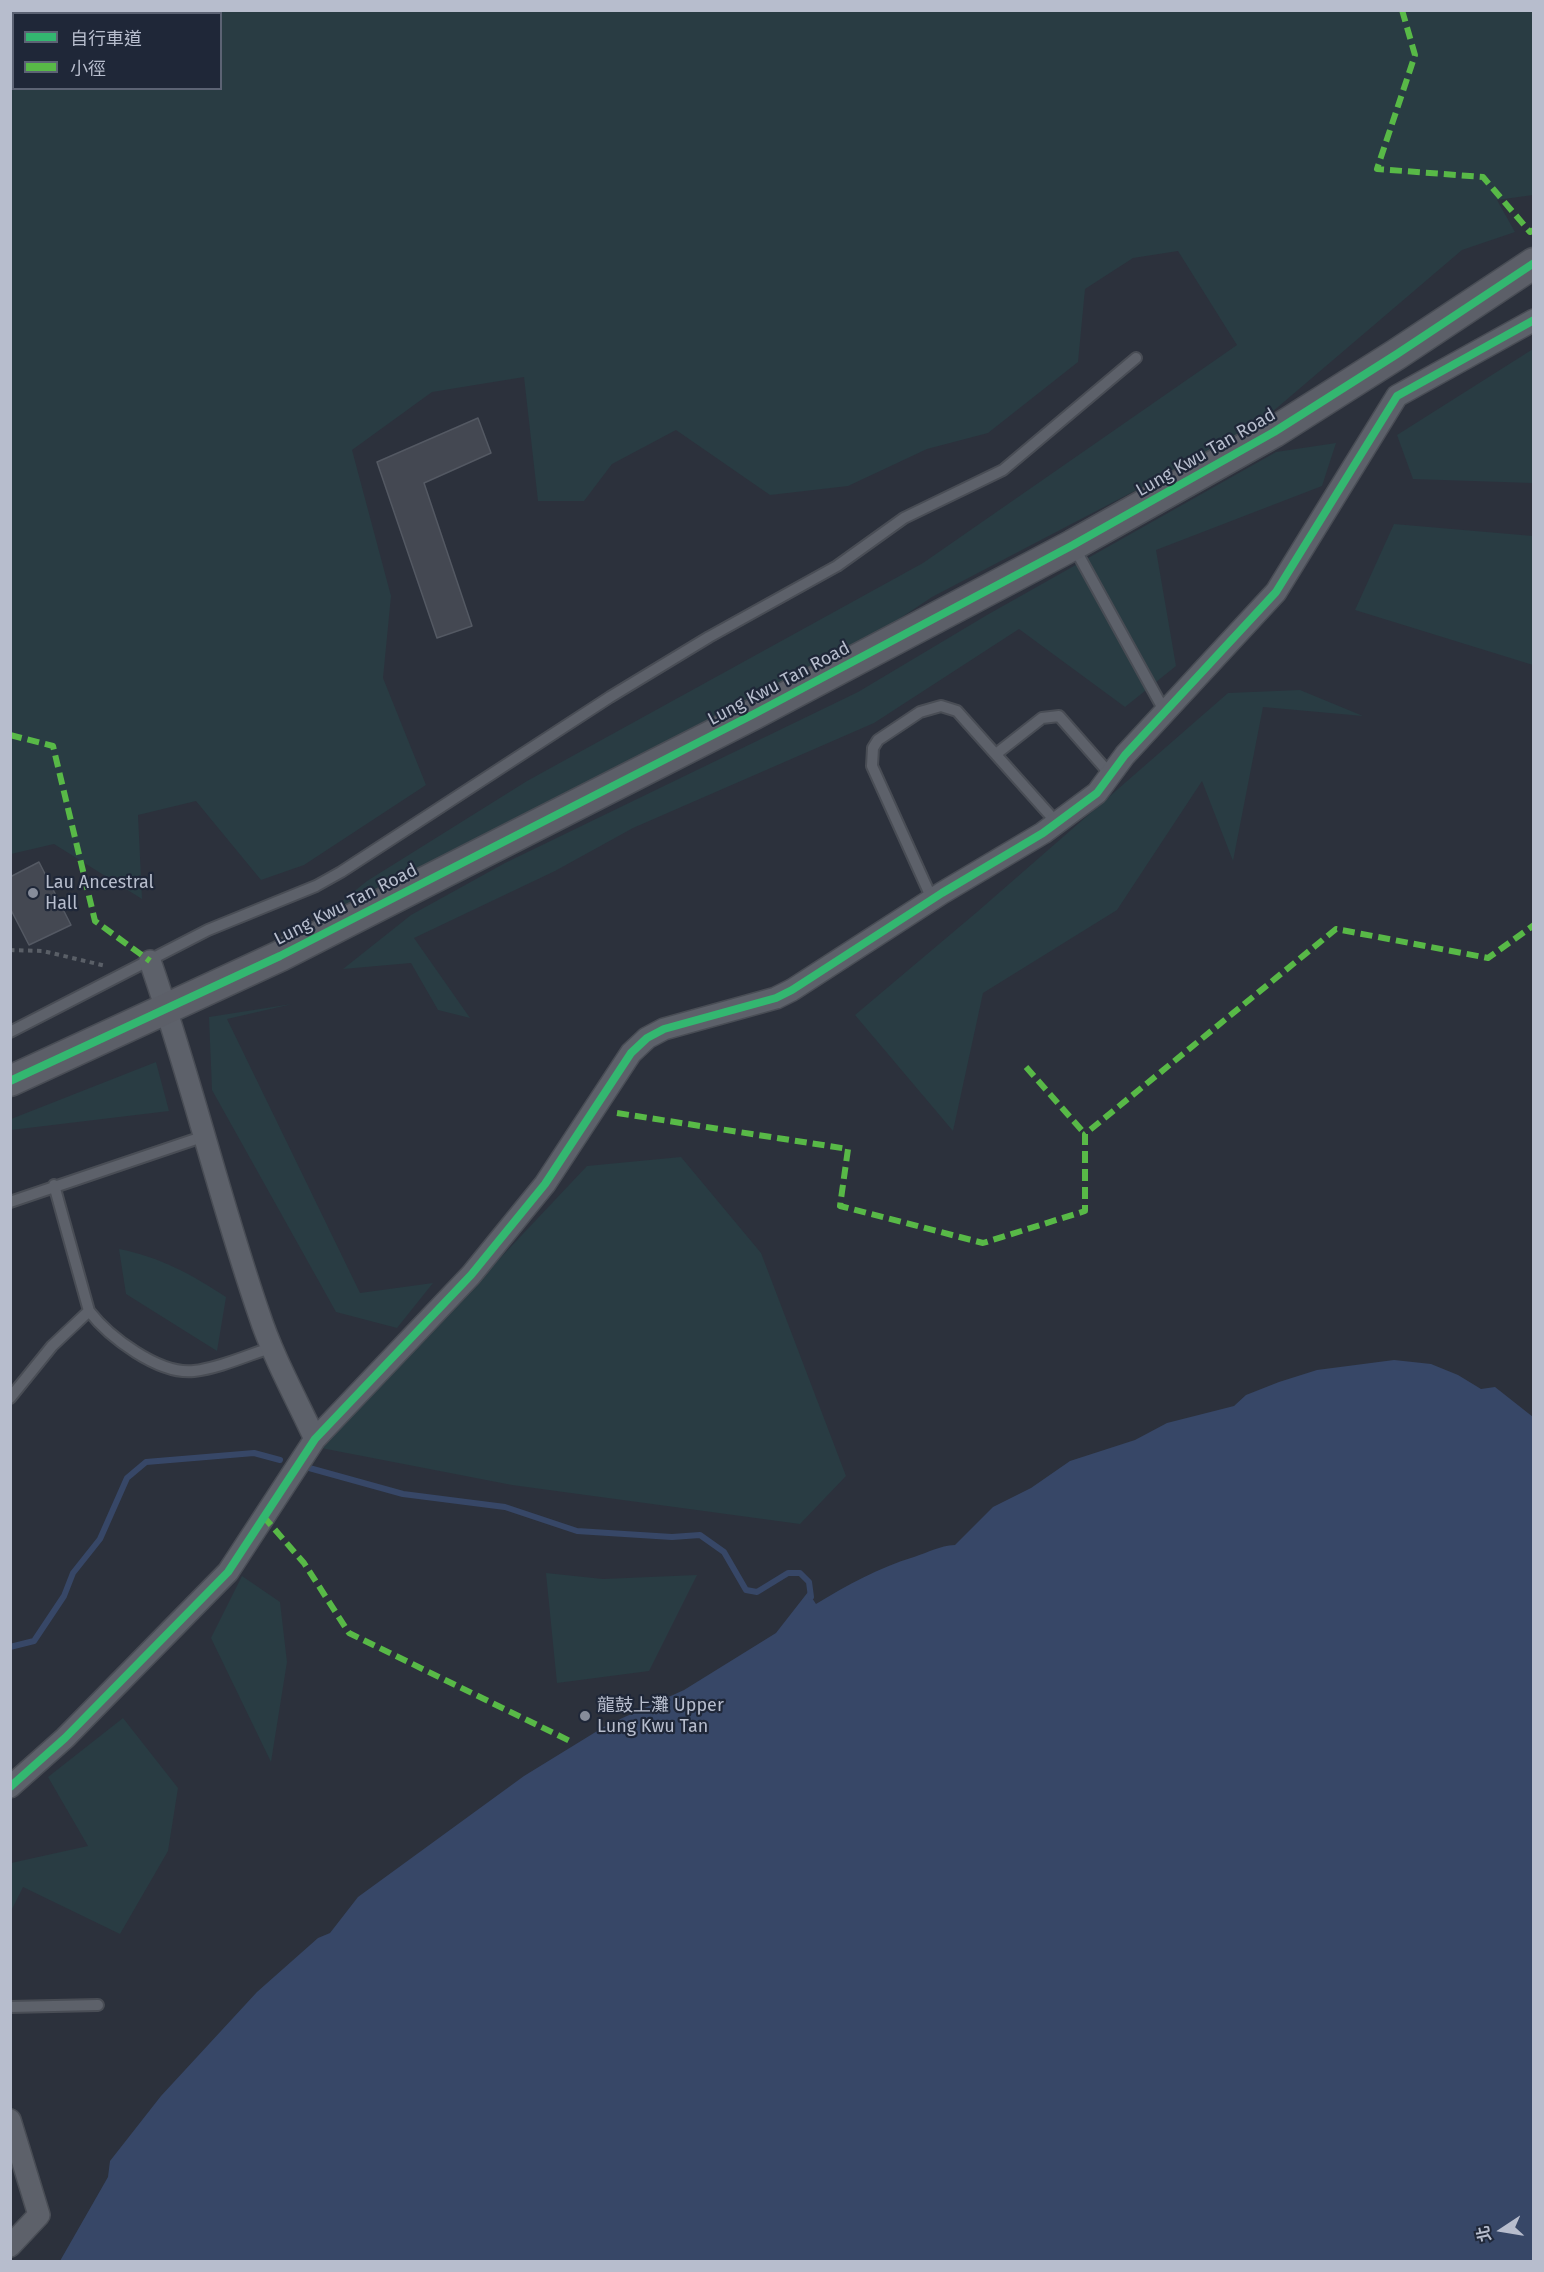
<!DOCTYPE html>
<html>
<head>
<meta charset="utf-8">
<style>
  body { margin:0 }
  #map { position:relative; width:1544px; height:2272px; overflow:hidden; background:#2c313c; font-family:"Fira Sans","Noto Sans TC",sans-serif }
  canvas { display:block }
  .frame { position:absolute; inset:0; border:12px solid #b7bdcd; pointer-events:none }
  .legend { position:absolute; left:12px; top:12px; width:210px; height:78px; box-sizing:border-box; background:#1f2738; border:2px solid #5c6374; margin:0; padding:8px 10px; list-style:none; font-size:18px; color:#b7bdcd }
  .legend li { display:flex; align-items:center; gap:12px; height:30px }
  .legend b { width:30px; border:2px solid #5c6374 }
  .north { position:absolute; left:1472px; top:2200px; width:60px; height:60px; -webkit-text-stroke:4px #1f2738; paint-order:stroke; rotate:258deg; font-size:16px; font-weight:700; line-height:24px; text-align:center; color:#b7bdcd }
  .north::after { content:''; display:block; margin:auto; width:21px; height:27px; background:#b7bdcd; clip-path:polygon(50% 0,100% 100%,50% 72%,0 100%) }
</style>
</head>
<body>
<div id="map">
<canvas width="1544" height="2272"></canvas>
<div class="frame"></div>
<ul class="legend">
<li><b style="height:8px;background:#33b770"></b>自行車道</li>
<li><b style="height:8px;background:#58b947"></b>小徑</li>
</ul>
<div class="north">北</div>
</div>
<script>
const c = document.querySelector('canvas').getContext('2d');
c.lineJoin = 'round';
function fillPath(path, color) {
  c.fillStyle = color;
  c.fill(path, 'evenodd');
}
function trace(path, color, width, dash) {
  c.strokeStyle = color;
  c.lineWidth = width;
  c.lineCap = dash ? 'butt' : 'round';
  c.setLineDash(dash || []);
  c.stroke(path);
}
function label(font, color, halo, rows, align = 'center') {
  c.font = font + ' "Fira Sans","Noto Sans TC",sans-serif';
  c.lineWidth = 4.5;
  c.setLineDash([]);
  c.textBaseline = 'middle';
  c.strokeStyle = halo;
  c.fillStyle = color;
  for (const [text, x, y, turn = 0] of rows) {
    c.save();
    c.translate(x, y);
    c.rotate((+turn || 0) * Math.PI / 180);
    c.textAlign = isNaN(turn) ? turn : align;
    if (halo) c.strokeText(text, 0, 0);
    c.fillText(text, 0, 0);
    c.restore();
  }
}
const green = new Path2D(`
  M10,11H1533V195L1497,200L1515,232L1462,250L1251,430L932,597L893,623L611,773L325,915L367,881L527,781L923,563L1237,345L1178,251L1133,258L1085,289L1078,362L988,433L927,449L848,486L770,495L676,430L612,464L584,501H538L524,377L432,392L352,450L391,596L383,678L426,785L304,865L261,880L196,801L138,815L142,899L54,844L11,854ZM14,14H220V88H14Z
  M1533,349V483L1413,479L1397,435Z
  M1336,443L1322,486L1156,550L1176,666L1125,707L1019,629L874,723L633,828L555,871L414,938L470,1018L438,1010L411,963L343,969L411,915L505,863L858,692L987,615L1276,452Z
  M1394,524L1533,536V665L1355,610Z
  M1300,690L1363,716L1263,707L1233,861L1202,781L1117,910L983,993L953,1131L855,1015L977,912L1228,693Z
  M292,1004L227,1019L360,1293L433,1283L397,1328L336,1312L212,1090L209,1017Z
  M156,1062L169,1111L11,1130V1119Z
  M681,1157L761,1253L846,1476L800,1524L512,1485L321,1448L587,1166Z
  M119,1249C160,1257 191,1274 226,1297L217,1351L126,1294Z
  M546,1573L603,1579L697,1575L649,1671L557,1683Z
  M242,1576L280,1602L287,1662L271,1762L211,1638Z
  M123,1718L178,1788L168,1851L120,1934L23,1887L11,1911V1863L88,1846L48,1777Z`);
const water = new Path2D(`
  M1394,1360L1431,1364L1458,1375L1481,1389L1495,1387L1533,1417V2261H60L108,2177L110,2161L161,2096L257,1992L318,1938L330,1933L358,1897L524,1776L607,1725L684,1690L776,1633L808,1592L816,1604C849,1584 878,1568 914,1557C929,1552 939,1546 955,1545L993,1507L1031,1488L1070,1461L1135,1440L1167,1423L1234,1406L1246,1395L1279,1382L1317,1370Z`);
const stream = new Path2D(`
  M302,1466L403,1494L505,1507L577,1531L672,1537L700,1535L724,1552L746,1590L757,1592L788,1573H800L809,1582L811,1597
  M10,1647L34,1641L64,1596L73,1573L100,1539L127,1478L146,1462L254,1453L280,1460`);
const building = new Path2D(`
  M478,418L491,453L424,483L472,626L437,638L377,462Z
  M39,862L71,925L29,945L10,908V877Z`);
const path = new Path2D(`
  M10,950L43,951L106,966`);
const lane = new Path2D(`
  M1074,547L1165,712
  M996,754L1042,718L1059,716L1111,775
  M932,899L872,766L873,748L878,740L920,712L941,706L957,711L1057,823
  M10,1032L208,930L316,886L341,872L610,697L709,637L837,566L904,518L1003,470L1136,358
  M54,1185L89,1311C109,1337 159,1375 194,1371C220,1368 248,1355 273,1347
  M10,1202L205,1136
  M10,1398L52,1346L89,1311
  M10,2007L98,2005`);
const street = new Path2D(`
  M150,961C191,1078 219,1198 259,1314C273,1357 296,1398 315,1439
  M10,1787L65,1738L228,1572L315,1439L471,1275L545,1184L631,1053L647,1038L664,1029L776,998L792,990L942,893L1043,833L1097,793L1125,755L1276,592L1397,396L1534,320
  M10,2120L39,2215L10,2246`);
const secondary = new Path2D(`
  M10,1081L280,956L754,714L1073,545L1274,432L1397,354L1534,263`);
const quiet = new Path2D(`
  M1402,10L1415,55L1377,169L1483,177L1530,232L1534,230
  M10,735L53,746L95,921L150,961
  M1026,1067L1085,1134
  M617,1113L848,1149L840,1206L983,1243L1085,1211V1134L1336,929L1488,958L1534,925
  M263,1516L304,1563L349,1633L572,1742`);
const cycleway = new Path2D(`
  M10,1081L280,956L754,714L1073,545L1274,432L1397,354L1534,263
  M10,1787L65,1738L228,1572L315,1439L471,1275L545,1184L631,1053L647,1038L664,1029L776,998L792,990L942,893L1043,833L1097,793L1125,755L1276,592L1397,396L1534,320`);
const markers = [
  [33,893,6,"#868c9a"],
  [585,1716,6,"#868c9a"]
];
const streetNames = [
  ["Lung Kwu Tan Road",1206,453,-30],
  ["Lung Kwu Tan Road",779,684,-28],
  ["Lung Kwu Tan Road",346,905,-27]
];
const poiNames = [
  ["Lau Ancestral",45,883],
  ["Hall",45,904],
  ["龍鼓上灘 Upper",597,1706],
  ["Lung Kwu Tan",597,1727]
];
fillPath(green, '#293c43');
fillPath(water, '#374767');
trace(stream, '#374767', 6);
fillPath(building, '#444852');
trace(building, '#545963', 1.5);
trace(lane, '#494d55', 14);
trace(street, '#494d55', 24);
trace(secondary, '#494d55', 33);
trace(path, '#5a5f67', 4, [4.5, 4.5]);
trace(lane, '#5d616a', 10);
trace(street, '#5d616a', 21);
trace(secondary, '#5c5f68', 30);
trace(quiet, '#58b947', 6, [12, 6]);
trace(cycleway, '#33b770', 8);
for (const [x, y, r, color] of markers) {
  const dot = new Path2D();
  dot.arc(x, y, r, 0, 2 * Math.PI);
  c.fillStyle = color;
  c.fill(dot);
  trace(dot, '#1f2738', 2);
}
label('18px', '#b7bdcd', '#1f2738', streetNames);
label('18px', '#b7bdcd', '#1f2738', poiNames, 'left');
</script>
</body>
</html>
